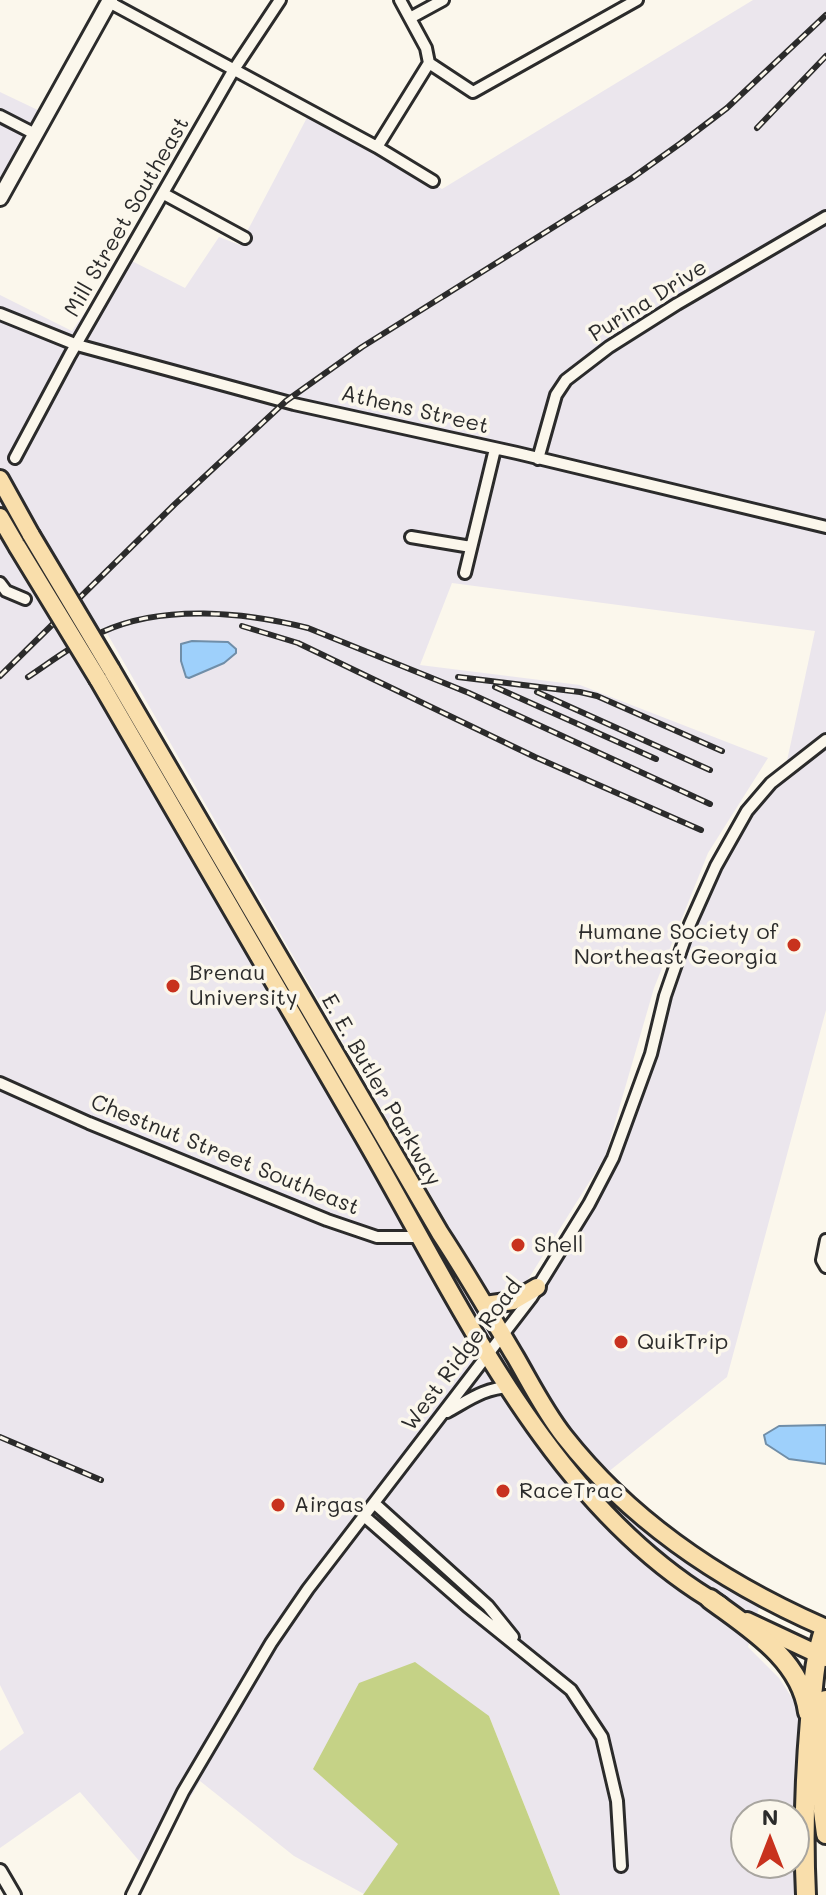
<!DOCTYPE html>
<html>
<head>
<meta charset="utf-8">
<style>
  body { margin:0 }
  #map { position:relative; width:826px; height:1895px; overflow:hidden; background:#fbf7ec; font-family:Mali,sans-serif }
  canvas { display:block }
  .north { position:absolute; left:730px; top:1799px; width:80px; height:80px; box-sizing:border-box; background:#fbf7ec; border:2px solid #a8a59f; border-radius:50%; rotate:0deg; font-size:22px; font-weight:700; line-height:32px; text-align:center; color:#2b2b2b }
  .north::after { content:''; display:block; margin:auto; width:28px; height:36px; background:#c8321e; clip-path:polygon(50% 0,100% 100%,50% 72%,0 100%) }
</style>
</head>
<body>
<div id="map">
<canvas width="826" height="1895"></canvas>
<div class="north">N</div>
</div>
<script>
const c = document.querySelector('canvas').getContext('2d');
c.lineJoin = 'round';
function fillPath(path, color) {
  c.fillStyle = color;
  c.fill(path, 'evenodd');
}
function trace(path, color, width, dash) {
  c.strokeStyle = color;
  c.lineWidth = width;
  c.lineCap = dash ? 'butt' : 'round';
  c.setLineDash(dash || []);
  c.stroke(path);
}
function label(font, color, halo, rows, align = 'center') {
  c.font = font + ' Mali,sans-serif';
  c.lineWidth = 7;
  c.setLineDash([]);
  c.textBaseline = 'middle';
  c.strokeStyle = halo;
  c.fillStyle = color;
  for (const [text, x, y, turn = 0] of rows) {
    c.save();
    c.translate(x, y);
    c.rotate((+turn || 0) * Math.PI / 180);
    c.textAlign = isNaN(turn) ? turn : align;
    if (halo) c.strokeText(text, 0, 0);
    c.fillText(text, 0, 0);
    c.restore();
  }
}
const built = new Path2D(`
  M753,0H826V1010L727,1377L588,1488L709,1572L765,1586L748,1647L779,1678L800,1710L795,1790L799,1895H560L489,1716L364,1894L294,1856L200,1781L147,1870L80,1792L0,1848V1751L24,1733L0,1685V295L72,331L124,257L185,288L219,237L240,245L311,110L442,189ZM452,583L815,631L785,770L755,799L696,912L661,1003L610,1174L497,1336L83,632L104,628L488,1294L504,1295L527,1281L605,1157L654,988L708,853L768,758L580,685L420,665ZM746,1815H794V1863H746Z
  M0,92L44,113L0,194Z`);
const green = new Path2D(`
  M415,1662L489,1716L560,1895H363L398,1844L313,1769L359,1683Z`);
const water = new Path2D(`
  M192,641L228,642L236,649V653L224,663L189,678L186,677L181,661V644Z
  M826,1425V1464L789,1459L766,1444L764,1435L779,1426Z`);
const minor = new Path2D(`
  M400,0L426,48L429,63L473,92L637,0
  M109,2L377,147L433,181
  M410,18L443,0
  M0,116L35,134
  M377,147L429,63
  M164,194L245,238
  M0,314L77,345L294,404L517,453L826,527
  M15,458L70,355L233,71L280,0
  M538,459L556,395L566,380L609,347L677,304L826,217
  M411,537L471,547
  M465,573L495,449
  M0,583L6,591L25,599
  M0,1083L89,1123L327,1220L377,1237H422
  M826,1240L822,1260L826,1267
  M447,1412C469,1400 484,1388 510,1387
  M374,1503L488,1606L513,1637
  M364,1516L467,1606L571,1690L602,1737L617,1801L621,1866
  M132,1895L183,1792L271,1643L308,1589L531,1298L589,1204L613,1158L651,1054L665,996L690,924L716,866L747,811L771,783L826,740`);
const tertiary = new Path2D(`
  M0,1871L14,1895`);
const secondary = new Path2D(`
  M0,198L110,0`);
const primary = new Path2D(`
  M485,1305L513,1301L537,1287`);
const trunk = new Path2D(`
  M0,479L31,535
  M0,517L17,546
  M111,669L440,1233C467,1274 491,1316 516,1358C531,1384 545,1412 564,1436C633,1524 725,1584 826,1628
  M98,679C186,830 274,982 362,1134C458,1299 549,1507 720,1605
  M747,1621L826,1658`);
const motorway = new Path2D(`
  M710,1599C749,1628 801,1659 808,1712
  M826,1700L823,1811L826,1834
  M806,1895C803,1836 805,1778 810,1720C813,1688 814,1658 825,1628`);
const rail = new Path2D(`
  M757,128L826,56
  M242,626L298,643L535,757L701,830
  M0,676L175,504L286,401L362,347L632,178L681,143L727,108L826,15
  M28,677C52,661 75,643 102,632C163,604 244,612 308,628L469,693L710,804
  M458,677L580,692L597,696L722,751
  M495,687L656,759
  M537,692L710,770
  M0,1437L101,1480`);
const trunkBridge = new Path2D(`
  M31,535L111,669
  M17,546L98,679`);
const markers = [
  [794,945,8,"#c8321e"],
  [173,986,8,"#c8321e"],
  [518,1245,8,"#c8321e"],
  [621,1342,8,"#c8321e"],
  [503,1491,8,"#c8321e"],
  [278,1505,8,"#c8321e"]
];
const streetNames = [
  ["Mill Street Southeast",127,217,-60],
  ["Purina Drive",648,301,-32],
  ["Athens Street",415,410,13],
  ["E. E. Butler Parkway",381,1090,60],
  ["Chestnut Street Southeast",225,1155,22],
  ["West Ridge Road",462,1355,-53]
];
const poiNames = [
  ["Humane Society of",778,932,"right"],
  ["Northeast Georgia",778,957,"right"],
  ["Brenau",189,973],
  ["University",189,998],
  ["Shell",534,1245],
  ["QuikTrip",637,1342],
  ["RaceTrac",519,1491],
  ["Airgas",294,1505]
];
fillPath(built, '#ebe6ed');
fillPath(green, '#c5d286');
fillPath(water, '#9ed0fb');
trace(water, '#708ea8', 2);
trace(minor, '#2b2b2b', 16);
trace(tertiary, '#2b2b2b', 18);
trace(secondary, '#2b2b2b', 20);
trace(primary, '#2b2b2b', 22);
trace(trunk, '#2b2b2b', 22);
trace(motorway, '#2b2b2b', 24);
trace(minor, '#fbf7ec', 10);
trace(tertiary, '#fbf7ec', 12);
trace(secondary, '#fbf7ec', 14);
trace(primary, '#f9deab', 16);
trace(trunk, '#f9deab', 16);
trace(motorway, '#f9deab', 18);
trace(rail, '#2b2b2b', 6);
trace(rail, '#fbf7ec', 3, [9]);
trace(trunkBridge, '#2b2b2b', 22, []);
trace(trunkBridge, '#f9deab', 16);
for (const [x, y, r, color] of markers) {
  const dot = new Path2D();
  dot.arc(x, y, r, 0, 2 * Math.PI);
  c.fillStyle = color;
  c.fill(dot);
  trace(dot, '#fbf7ec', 3);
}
label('22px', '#2b2b2b', '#fbf7ec', streetNames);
label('22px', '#2b2b2b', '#fbf7ec', poiNames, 'left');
</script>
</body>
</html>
